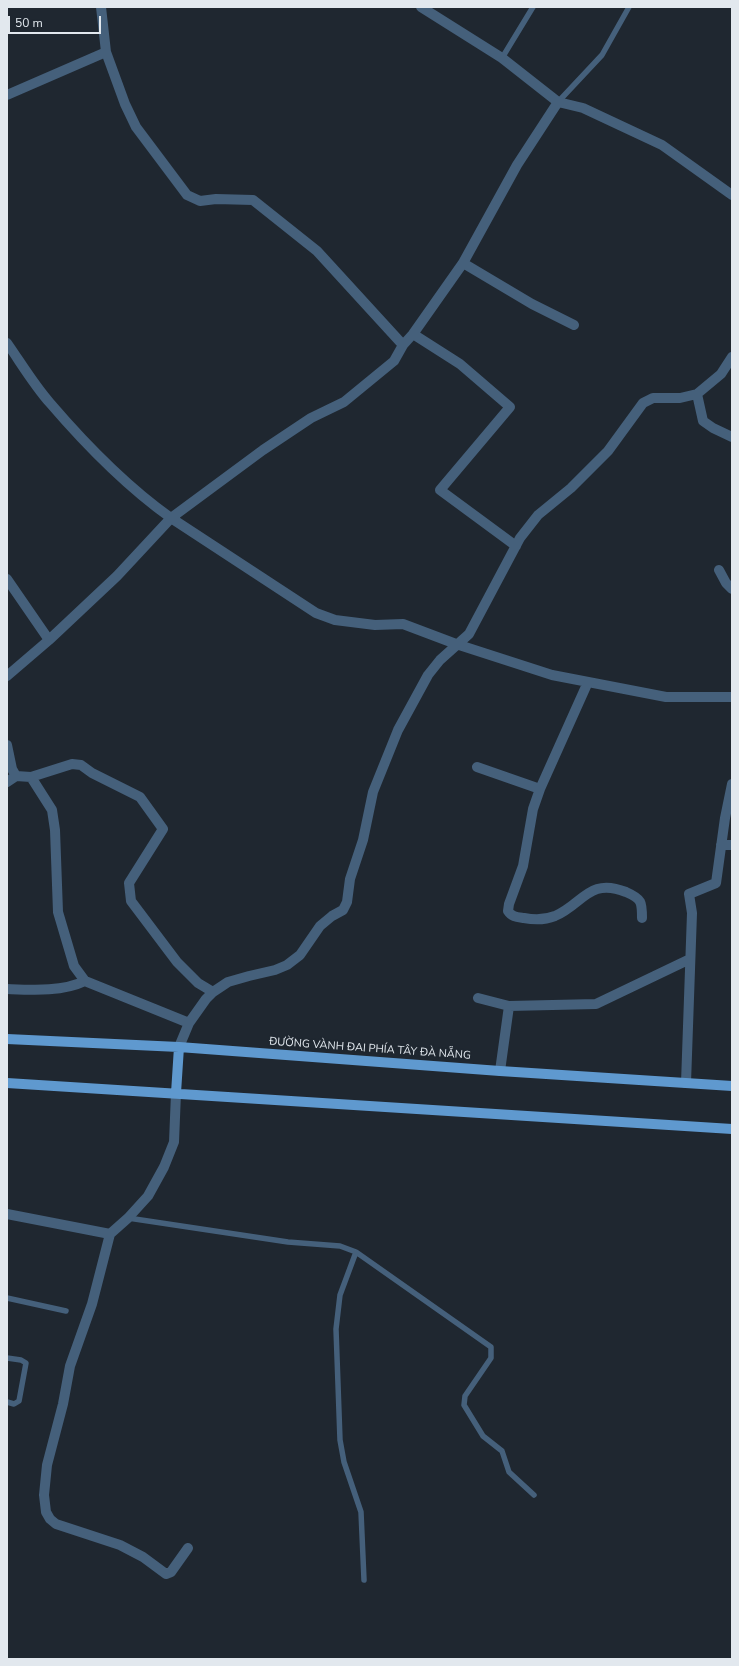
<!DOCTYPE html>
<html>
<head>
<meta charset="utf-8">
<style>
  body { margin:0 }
  #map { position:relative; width:739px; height:1666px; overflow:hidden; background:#1f2730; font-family:"Nunito Sans",sans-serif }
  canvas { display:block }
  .frame { position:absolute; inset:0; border:8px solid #e2e8ee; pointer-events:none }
  .scale { position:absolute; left:8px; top:16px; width:93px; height:18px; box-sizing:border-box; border:2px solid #e2e8ee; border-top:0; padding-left:5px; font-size:12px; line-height:14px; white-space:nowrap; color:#e2e8ee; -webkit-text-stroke:3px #1f2730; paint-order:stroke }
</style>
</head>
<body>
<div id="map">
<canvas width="739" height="1666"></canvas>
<div class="frame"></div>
<div class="scale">50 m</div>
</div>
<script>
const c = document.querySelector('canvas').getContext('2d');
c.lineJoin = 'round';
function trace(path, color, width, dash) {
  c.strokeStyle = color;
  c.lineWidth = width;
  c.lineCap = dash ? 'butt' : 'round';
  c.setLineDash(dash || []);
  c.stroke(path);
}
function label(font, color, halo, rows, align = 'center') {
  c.font = font + ' "Nunito Sans",sans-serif';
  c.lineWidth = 3.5;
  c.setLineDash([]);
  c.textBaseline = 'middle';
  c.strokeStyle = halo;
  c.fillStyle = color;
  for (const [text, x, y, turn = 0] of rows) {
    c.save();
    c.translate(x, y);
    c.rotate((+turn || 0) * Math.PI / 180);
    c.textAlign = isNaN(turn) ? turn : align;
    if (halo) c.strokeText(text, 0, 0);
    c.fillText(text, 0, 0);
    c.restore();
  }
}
const service = new Path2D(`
  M502,58L533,7
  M558,102L602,55L629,7
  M128,1218L288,1242L340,1246L356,1252L491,1347V1358L465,1396L464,1405L483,1436L502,1451L509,1472L534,1495
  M356,1252L340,1295L336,1329L340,1440L344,1462L361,1512L364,1580
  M7,1298L66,1311
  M7,1358L21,1360L26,1363L19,1401L14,1404L7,1402`);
const minor = new Path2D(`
  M421,7L502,58L558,102
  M106,52L125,104L136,127L187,195L200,201L216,199L253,200L317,251L403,345
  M7,95L106,52L101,7
  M463,263L532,304L574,325
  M413,334L460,364L510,407L440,490L516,546
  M7,343C21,363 34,385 50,403C86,445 126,486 171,518L316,613L335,620L375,625L403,624L456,644L552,675L666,697H732
  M697,394L703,421L713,428L732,437
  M719,570L726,583L732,589
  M7,579L49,640
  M7,676L49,640L117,576L171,518L263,450L311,418L344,402L394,361L403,345L413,334L463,263L517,165L558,102L583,108L662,145L732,195
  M588,682L540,789L533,809L523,866L509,904L508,911C512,917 517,917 524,918C534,920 545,920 555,916C583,904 589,877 626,892C642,899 642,902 642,918
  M7,745L12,769L16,776L7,782
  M477,767L540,789
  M16,776L31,777L72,764L81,765L92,773L140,797L163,829L129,883L131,901L177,962L198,983L213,992
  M31,777L52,810L55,830L58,912L74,966L85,981
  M721,845H732
  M7,989C32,990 62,992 85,981L189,1023
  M478,998L509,1006
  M179,1047L189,1023L206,999L213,992L228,982L249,976L275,970L287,965L300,955L320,926L332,916L343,910L347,902L350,879L363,840L373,792L398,730L428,675L440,660L469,634L520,538L538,515L571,488L608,451L643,403L653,398H680L697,394L721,374L732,357
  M500,1071L509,1006L596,1004L690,959
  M686,1083L692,913L689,894L716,883L725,818L732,784
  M176,1093L174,1142L164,1167L148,1196L128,1218L110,1234L92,1304L70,1366L63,1404L47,1465L44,1495L46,1512L50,1519L56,1524L120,1545L143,1557L166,1574L171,1572L188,1548
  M7,1214L110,1234`);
const primary = new Path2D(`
  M7,1039L179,1047L500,1071L732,1086
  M7,1083L732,1129
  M176,1093L179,1047`);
const streetNames = [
  ["ĐƯỜNG VÀNH ĐAI PHÍA TÂY ĐÀ NẴNG",370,1049,4]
];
trace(service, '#45607b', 5.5);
trace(minor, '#45607b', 10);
trace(primary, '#5f99cf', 10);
label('11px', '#e2e8ee', '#1f2730', streetNames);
</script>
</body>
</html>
